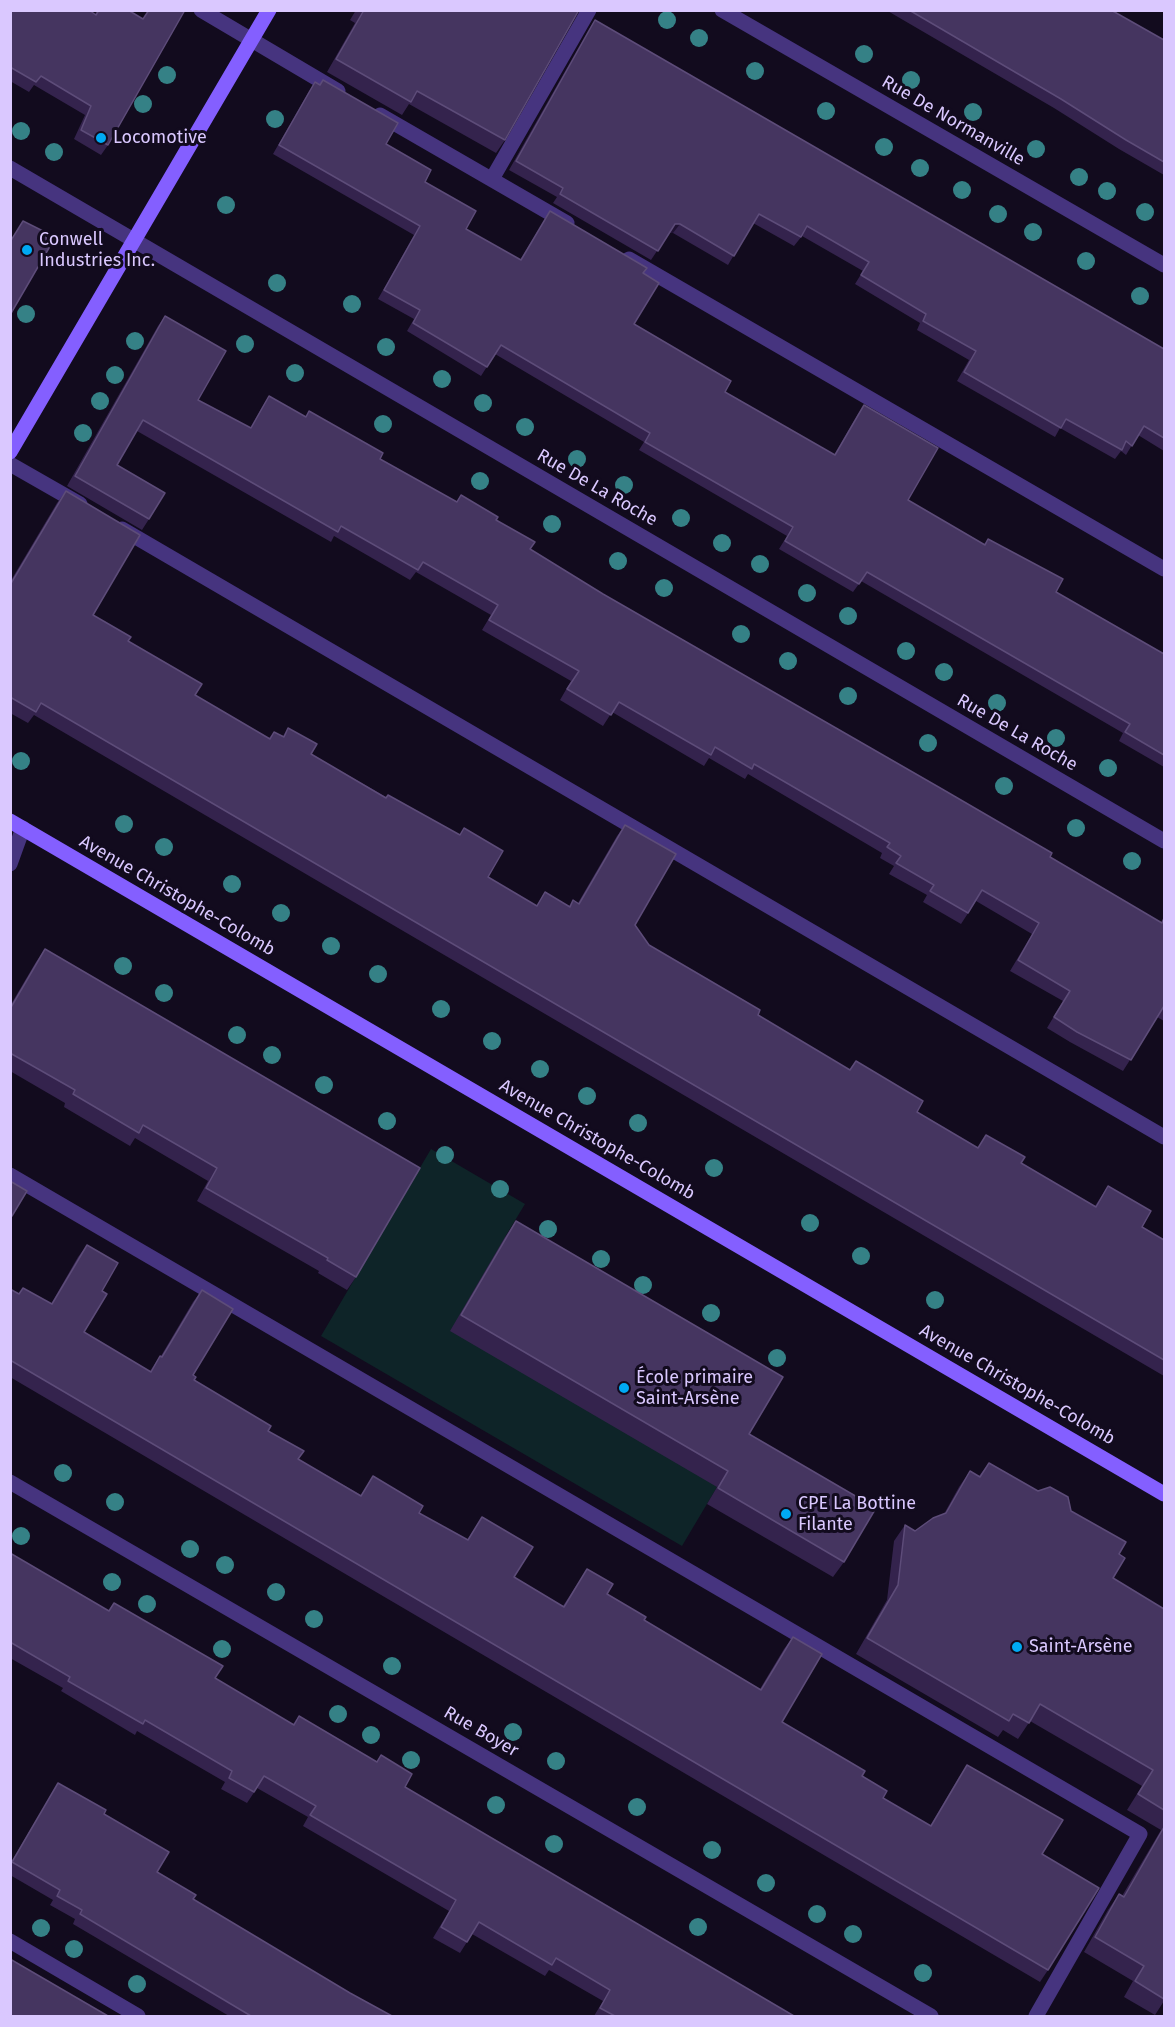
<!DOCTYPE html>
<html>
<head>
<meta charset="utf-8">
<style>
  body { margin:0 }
  #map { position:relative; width:1175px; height:2027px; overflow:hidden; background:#120b1e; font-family:"Fira Sans",sans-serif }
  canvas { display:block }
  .frame { position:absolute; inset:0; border:12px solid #dac8ff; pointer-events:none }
</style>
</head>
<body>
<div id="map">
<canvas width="1175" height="2027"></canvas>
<div class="frame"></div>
</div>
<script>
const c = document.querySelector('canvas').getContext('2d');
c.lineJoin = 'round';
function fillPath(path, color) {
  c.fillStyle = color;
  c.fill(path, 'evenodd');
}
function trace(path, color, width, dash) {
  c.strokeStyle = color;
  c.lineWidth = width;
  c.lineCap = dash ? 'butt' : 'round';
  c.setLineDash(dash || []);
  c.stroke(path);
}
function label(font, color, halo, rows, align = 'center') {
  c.font = font + ' "Fira Sans",sans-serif';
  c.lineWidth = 6;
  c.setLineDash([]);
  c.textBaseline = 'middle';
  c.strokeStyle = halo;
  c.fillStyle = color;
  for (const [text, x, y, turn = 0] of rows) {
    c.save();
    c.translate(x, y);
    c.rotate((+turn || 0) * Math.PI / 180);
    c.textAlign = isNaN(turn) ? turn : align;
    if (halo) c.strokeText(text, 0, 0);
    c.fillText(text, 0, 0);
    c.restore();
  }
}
const green = new Path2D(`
  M431,1149L525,1204L505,1237L717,1487L682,1546L321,1336Z`);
const lane = new Path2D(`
  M201,10L338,91
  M380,115L567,223
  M492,179L589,10
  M629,259L1164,569
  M10,464L80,504
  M122,529L1164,1137
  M10,864L23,828
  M10,1175L1140,1834L1036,2016`);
const street = new Path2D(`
  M722,10L1164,265
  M10,168L1164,841
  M10,1482L931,2016
  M10,1941L138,2016`);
const secondary = new Path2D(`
  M10,452L269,10
  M10,821L1164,1494`);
const trees = [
  [667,20],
  [699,38],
  [864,54],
  [755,71],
  [167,75],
  [911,80],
  [143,104],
  [826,111],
  [973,112],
  [275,119],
  [21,131],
  [884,147],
  [1036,149],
  [54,152],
  [920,168],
  [1079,177],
  [962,190],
  [1107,191],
  [226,205],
  [1145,212],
  [998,214],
  [1033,232],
  [1086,261],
  [277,283],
  [1140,296],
  [352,304],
  [26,314],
  [135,341],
  [245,344],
  [386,347],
  [295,373],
  [115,375],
  [442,379],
  [100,401],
  [483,403],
  [383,424],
  [525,427],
  [83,433],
  [577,459],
  [480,481],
  [624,485],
  [681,518],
  [552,524],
  [722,543],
  [618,561],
  [760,564],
  [664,588],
  [807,593],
  [848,616],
  [741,634],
  [906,651],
  [788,661],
  [944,672],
  [848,696],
  [997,703],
  [1056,738],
  [928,743],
  [21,761],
  [1108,768],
  [1004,786],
  [124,824],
  [1076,828],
  [164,847],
  [1132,861],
  [232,884],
  [281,913],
  [331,946],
  [123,966],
  [378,974],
  [164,993],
  [441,1009],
  [237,1035],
  [492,1041],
  [272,1055],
  [540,1069],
  [324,1085],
  [587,1096],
  [387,1121],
  [638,1123],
  [445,1155],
  [714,1168],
  [500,1189],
  [810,1223],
  [548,1229],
  [861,1256],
  [601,1259],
  [643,1285],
  [935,1300],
  [711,1313],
  [777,1358],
  [63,1473],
  [115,1502],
  [21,1536],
  [190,1549],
  [225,1565],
  [112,1582],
  [276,1592],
  [147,1604],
  [314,1619],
  [222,1649],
  [392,1666],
  [338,1714],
  [513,1732],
  [371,1735],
  [411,1760],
  [556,1761],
  [496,1805],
  [637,1807],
  [554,1844],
  [712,1850],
  [766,1883],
  [817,1914],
  [698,1927],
  [41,1928],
  [853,1934],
  [74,1949],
  [923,1973],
  [137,1984]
];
const wall = new Path2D(`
  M10,10L95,14L98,10H128L143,19L148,10H185L108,145L101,155L74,139L85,115L34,85L29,92L10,81Z
  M356,10H579L505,140L496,153L409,104L402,115L327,72L355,23L350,20Z
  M886,10H1111L1164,40V175L1119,149L1054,108Z
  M595,20L1164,349V451L1138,435L1126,455L1121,451L1115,459L1060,428L1055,437L957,381L969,360L917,330L920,323L855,284L863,271L802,236L794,246L753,223L728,265L673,233H669L651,260L553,203L557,197L509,170L589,29Z
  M323,80L425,182L466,229L520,260L550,211L643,273L634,324L725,392L834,455L858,414L864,405L908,500L984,544L988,539L1056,592L1164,654V767L1119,741L1123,733L861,581L853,592L779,549L787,536L639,450L644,442L495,354L481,376L407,331L414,319L378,299L414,235L273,154L309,91L315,82L320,85Z
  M165,316L198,400L250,428L262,407L269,396L305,417L309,411L380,459L456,502L461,495L496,520L530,549L603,594L1161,923L1164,918V1021L1157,1017L1123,1071L1070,1042L1047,1028L1063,1001L1010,971L1032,934L976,901L961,924L923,902L927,895L889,874L894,866L880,858L882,853L748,774L745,779L709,758L704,766L612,712L603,726L560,700L571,681L482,630L491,615L416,572L410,580L334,536L331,542L137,431L117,465L149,519L142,530L67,486L158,326Z
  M66,491L93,615L128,641L195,695L269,738L274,732L283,736L288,728L311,754L386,797L460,835L464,828L488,877L536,906L545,892L569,906L573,900L578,903L617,836L625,825L635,925L649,945L758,1015L849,1070L856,1061L917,1112L978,1148L986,1135L1021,1163L1095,1206L1108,1186L1142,1227L1164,1240V1376L34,715L28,723L10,713V582L57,503Z
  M45,949L356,1277L347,1290L318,1273L319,1271L197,1201L208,1181L135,1138L130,1146L64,1107L65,1103L10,1071V1006L36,962Z
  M516,1221L749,1434L844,1562L833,1577L707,1504L717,1487L450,1331L505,1237Z
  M87,1245L102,1291L84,1332L150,1371L160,1356H161L193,1302L202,1290L193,1375L194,1380L268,1431L298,1459L361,1495L373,1476L419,1513L467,1540L482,1517L514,1577L563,1606L587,1569L607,1594L644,1620L760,1689L784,1649L793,1637L782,1722L862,1776L883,1798L930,1826L959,1777L967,1765L1042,1854L1048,1970L1040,1982L10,1377V1289L19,1294L23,1288L51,1304L78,1257Z
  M989,1463L1071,1511L1119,1554L1113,1578L1164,1609V2001L1155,2015L1124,1997L1133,1981L1084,1952L1108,1910L1119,1894L1122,1896L1161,1830L1127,1810L1142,1786L1030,1721L1018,1739L1003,1730L998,1737L856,1654L887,1600L894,1541L905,1525L915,1531L944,1514L959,1487L970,1471L979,1476Z
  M10,1553L108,1611L114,1603L215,1678L293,1724L299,1716L376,1762L381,1755L405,1787L794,2016H594L603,2001L549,1970L545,1976L472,1934L460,1953L433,1938L449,1911L303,1826L308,1817L257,1788L247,1803L221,1789L225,1782L137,1731L135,1735L61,1691L63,1688L10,1658Z
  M58,1783L104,1814L157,1872L193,1899L350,1993L392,2016H229L73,1924L75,1919L50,1905L53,1900L10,1875V1864L52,1793Z`);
const shadedWall = new Path2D(`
  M675,224H680L673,233H669Z`);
const building = new Path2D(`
  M10,10H89L96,15L99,10H128L143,19L149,10H185L108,145L81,130L91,106L41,76L36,82L10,67Z
  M364,10H579L505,140L417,91L411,102L336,59Z
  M909,10H1111L1164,40V162L1126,140L1061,99Z
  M595,20L1164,349V438L1144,426L1132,446L1126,441L1122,450L1066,419L1061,428L964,372L976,351L923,321L926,314L861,275L869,262L807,226L801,237L759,214L734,256L680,224H675L658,251L560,194L563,188L516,161Z
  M323,80L398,123L386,144L431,170L425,182L476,211L466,229L521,260L550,211L647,268L643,273L659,283L634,324L731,381L725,392L835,455L864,405L938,448L908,500L985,545L988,539L1063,579L1056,592L1164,654V755L1125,732L1130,724L867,572L859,584L785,541L793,527L645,442L650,433L501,345L487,367L413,323L420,310L384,290L420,226L279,145L315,82L320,85Z
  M23,221L45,232L49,248L10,315V242Z
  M165,316L226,351L198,400L251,428L269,396L306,417L309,411L383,453L380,459L457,502L461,495L498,517L496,520L535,542L530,549L603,594L942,789L1052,853L1050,857L1162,923L1164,918V1006L1131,1060L1077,1032L1054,1017L1070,991L1018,960L1039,923L982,890L968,913L930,891L934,885L896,863L901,856L887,847L890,843L754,764L752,769L715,747L711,755L619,702L611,715L567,689L579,671L489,620L498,605L423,562L418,570L341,526L338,532L143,420L117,465L165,493L149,519L75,476Z
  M66,491L140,535L93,615L131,637L128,641L202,684L195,695L270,739L274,732L284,737L288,728L317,744L311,754L386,798L388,795L460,835L464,828L503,851L488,877L537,906L545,892L570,907L573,900L579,904L625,825L676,854L635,925L649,945L760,1010L758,1015L850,1070L856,1061L923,1101L917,1112L978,1148L986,1135L1025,1157L1021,1163L1096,1207L1108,1186L1151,1211L1142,1227L1164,1240V1360L41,703L36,712L10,697V585Z
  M45,949L420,1168L356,1277L327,1260L328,1258L206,1188L217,1168L143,1125L139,1133L73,1094L75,1090L10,1053V1009Z
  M10,1181L27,1191L12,1216L10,1215Z
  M516,1221L783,1377L749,1434L876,1508L844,1562L718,1488L728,1471L461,1315Z
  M87,1245L118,1263L102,1291L107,1294L84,1332L151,1372L160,1356L162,1357L202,1290L233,1309L193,1375L196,1377L194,1380L271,1426L268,1431L304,1451L298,1459L361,1496L373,1476L423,1506L419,1513L468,1540L482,1517L533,1547L514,1577L564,1607L587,1569L613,1584L607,1594L646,1617L644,1620L761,1690L793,1637L822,1654L782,1722L865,1771L862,1776L887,1791L883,1798L931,1826L967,1765L1063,1820L1042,1854L1099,1888L1048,1970L10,1360V1289L19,1294L23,1288L52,1304Z
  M989,1463L1038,1491L1050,1487L1068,1497L1071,1511L1126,1542L1119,1554L1125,1558L1113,1578L1164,1609V1810L1138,1794L1153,1770L1040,1704L1029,1723L1013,1714L1009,1721L867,1638L898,1585L905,1525L915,1531L933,1518L946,1513L970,1471L980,1477Z
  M10,1553L109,1611L114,1603L223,1666L215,1678L294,1725L299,1716L377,1762L381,1755L412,1774L405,1787L794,2016H615L600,2008L610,1990L556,1958L552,1965L479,1922L467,1942L441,1927L456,1900L310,1815L316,1806L264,1776L254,1792L229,1778L232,1771L145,1720L143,1724L68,1681L70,1677L10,1642Z
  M58,1783L106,1810L104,1814L169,1852L157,1872L196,1895L193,1899L350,1993L392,2016H251L80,1914L82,1910L57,1896L60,1890L12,1862Z
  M1164,1827V1999L1135,1981L1144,1966L1095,1937L1119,1894L1124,1897Z
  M10,1959L108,2016H10Z`);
const markers = [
  [101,138,6,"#00a9f3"],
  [27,250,6,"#00a9f3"],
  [624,1388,6,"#00a9f3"],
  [786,1514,6,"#00a9f3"],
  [1017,1647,6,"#00a9f3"]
];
const streetNames = [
  ["Rue De Normanville",953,121,30],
  ["Rue De La Roche",597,488,30],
  ["Rue De La Roche",1017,733,30],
  ["Avenue Christophe-Colomb",177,896,30],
  ["Avenue Christophe-Colomb",597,1140,30],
  ["Avenue Christophe-Colomb",1017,1385,30],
  ["Rue Boyer",481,1732,30]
];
const poiNames = [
  ["Locomotive",113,138],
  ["Conwell",39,240],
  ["Industries Inc.",39,261],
  ["École primaire",636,1378],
  ["Saint-Arsène",636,1399],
  ["CPE La Bottine",798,1504],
  ["Filante",798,1525],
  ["Saint-Arsène",1029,1647]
];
fillPath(green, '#0e2428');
trace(lane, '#46347f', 15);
trace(street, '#46347f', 15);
trace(secondary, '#845fff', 15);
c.fillStyle = '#358186';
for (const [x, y] of trees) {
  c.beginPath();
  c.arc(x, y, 9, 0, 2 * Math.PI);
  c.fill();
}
fillPath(wall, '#34234d');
fillPath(shadedWall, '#1f1232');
fillPath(building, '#453560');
trace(building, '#5d4c79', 1.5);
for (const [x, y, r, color] of markers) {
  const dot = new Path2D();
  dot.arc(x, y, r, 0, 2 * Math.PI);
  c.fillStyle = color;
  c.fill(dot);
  trace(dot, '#120b1e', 2);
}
label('18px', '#dac8ff', '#120b1e', streetNames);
label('18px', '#dac8ff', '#120b1e', poiNames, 'left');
</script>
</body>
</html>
